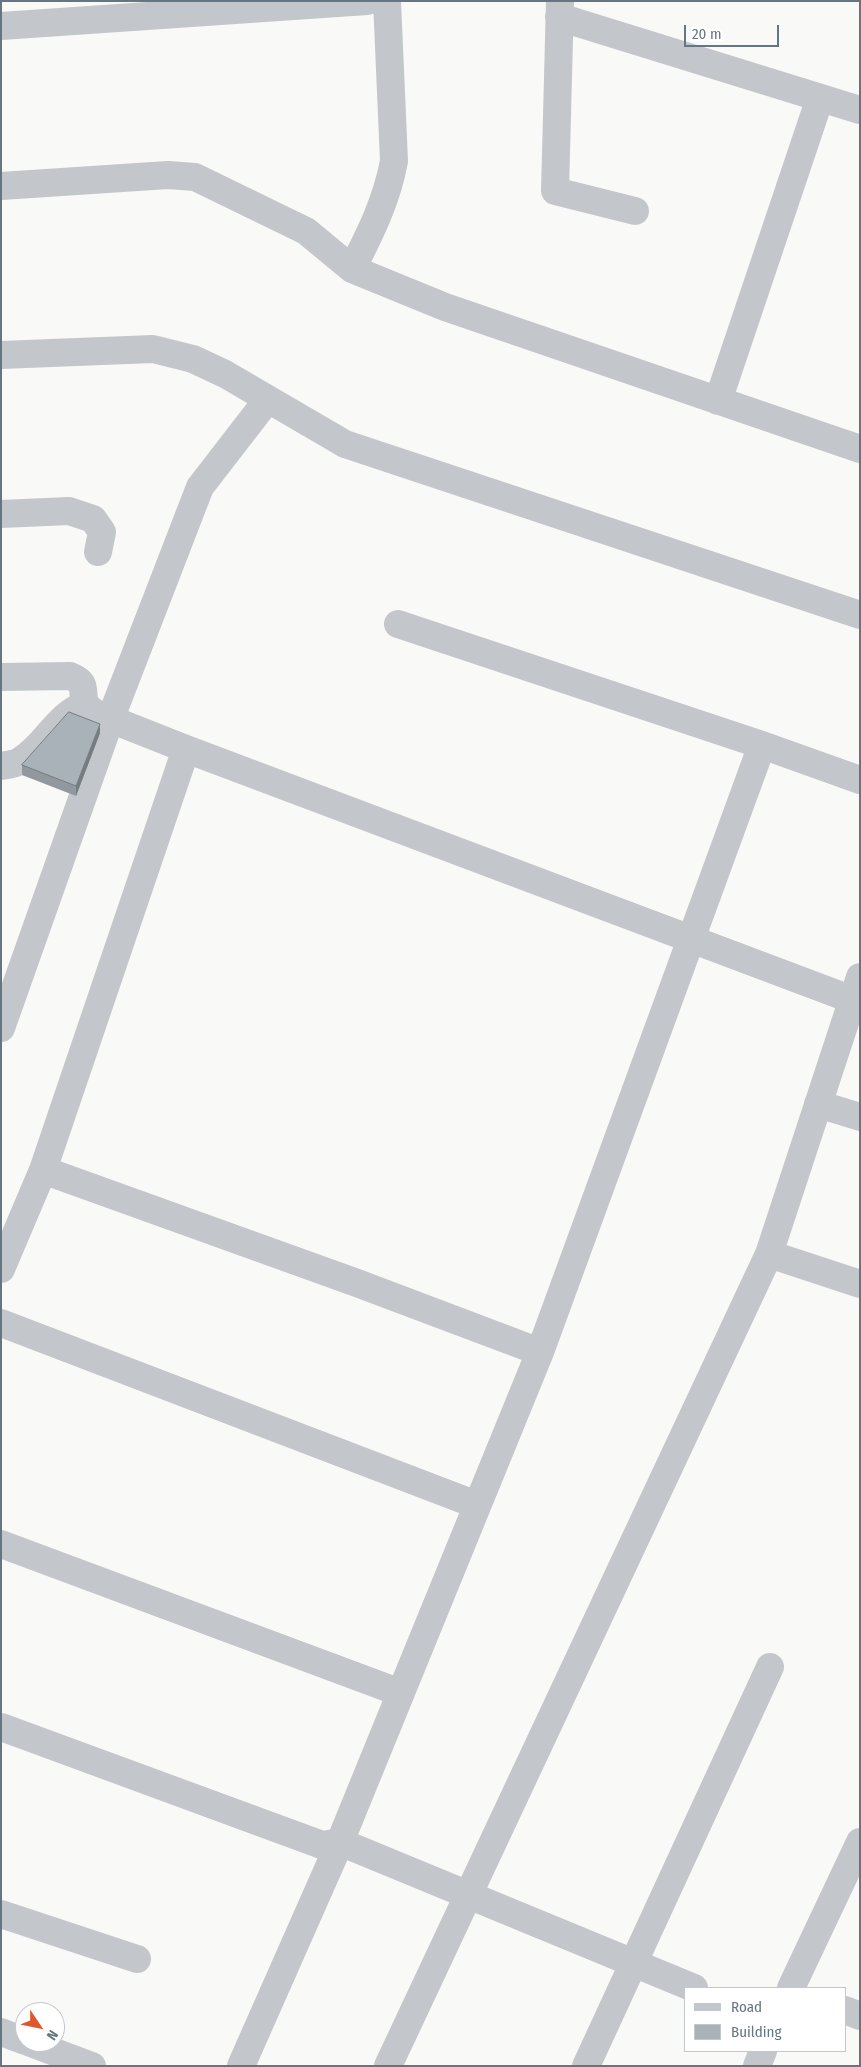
<!DOCTYPE html>
<html>
<head>
<meta charset="utf-8">
<style>
  body { margin:0 }
  #map { position:relative; width:861px; height:2067px; overflow:hidden; background:#f9f9f7; font-family:"Fira Sans Condensed",sans-serif }
  canvas { display:block }
  .frame { position:absolute; inset:0; border:2px solid #657582; pointer-events:none }
  .legend { position:absolute; left:684px; top:1987px; width:162px; height:65px; box-sizing:border-box; background:#fff; border:1px solid #c1c8cd; margin:0; padding:6px 9px; list-style:none; font-size:15px; color:#657582 }
  .legend li { display:flex; align-items:center; gap:10px; height:25px }
  .legend b { width:25px; border:1px solid #c1c8cd }
  .north { position:absolute; left:15px; top:2002px; width:50px; height:50px; box-sizing:border-box; background:#fff; border:1px solid #c1c8cd; border-radius:50%; rotate:124deg; font-size:14px; font-weight:700; line-height:20px; text-align:center; color:#657582 }
  .north::after { content:''; display:block; margin:auto; width:18px; height:22px; background:#e2562e; clip-path:polygon(50% 0,100% 100%,50% 72%,0 100%) }
  .scale { position:absolute; left:684px; top:25px; width:95px; height:22px; box-sizing:border-box; border:2px solid #657582; border-top:0; padding-left:6px; font-size:15px; line-height:18px; white-space:nowrap; color:#657582; -webkit-text-stroke:4px #fff; paint-order:stroke }
</style>
</head>
<body>
<div id="map">
<canvas width="861" height="2067"></canvas>
<div class="frame"></div>
<ul class="legend">
<li><b style="height:6px;background:#c3c7cb"></b>Road</li>
<li><b style="height:14px;background:#a9b2b8"></b>Building</li>
</ul>
<div class="north">N</div>
<div class="scale">20 m</div>
</div>
<script>
const c = document.querySelector('canvas').getContext('2d');
c.lineJoin = 'round';
function trace(path, color, width, dash) {
  c.strokeStyle = color;
  c.lineWidth = width;
  c.lineCap = dash ? 'butt' : 'round';
  c.setLineDash(dash || []);
  c.stroke(path);
}
function fillPath(path, color) {
  c.fillStyle = color;
  c.fill(path, 'evenodd');
}
const street = new Path2D(`
  M560,1L555,191L635,211
  M559,17L860,110
  M1,26L367,1
  M1,186L168,175L195,177L306,231L352,269L445,307L860,449
  M352,269C370,234 387,200 394,161L387,1
  M1,355L153,349L193,359L225,374L345,444L860,615
  M718,401L820,98
  M1,514L69,511L93,519L102,532L98,552
  M398,624L762,745L860,780
  M1,677L70,676C88,683 81,689 85,705L95,713L186,749L853,1000
  M1,766C7,765 15,764 20,761C46,746 56,715 85,705
  M1,1028L110,720L200,487L268,399
  M818,1104L860,1117
  M43,1170L357,1283L540,1352
  M769,1254L860,1284
  M1,1269L43,1170L186,749
  M1,1323L477,1505
  M1,1544L401,1693
  M1,1727L322,1845L340,1842L694,1988
  M1,1914L137,1959
  M791,1988L860,1842
  M845,2010L860,2016
  M1,2032L25,2041
  M28,2042L92,2066
  M241,2066L340,1842L540,1352L762,745
  M388,2066L769,1254L860,977
  M586,2066L770,1667
  M757,2066L763,2051`);
const wall = new Path2D(`
  M100,733L76,796L22,775V765Z`);
const shadedWall = new Path2D(`
  M100,724V733L76,796V786Z`);
const building = new Path2D(`
  M69,712L100,724L76,786L22,765Z`);
trace(street, '#c3c7cb', 28);
fillPath(wall, '#91999e');
fillPath(shadedWall, '#767d81');
fillPath(building, '#a9b2b8');
trace(building, '#767d81', 1);
</script>
</body>
</html>
